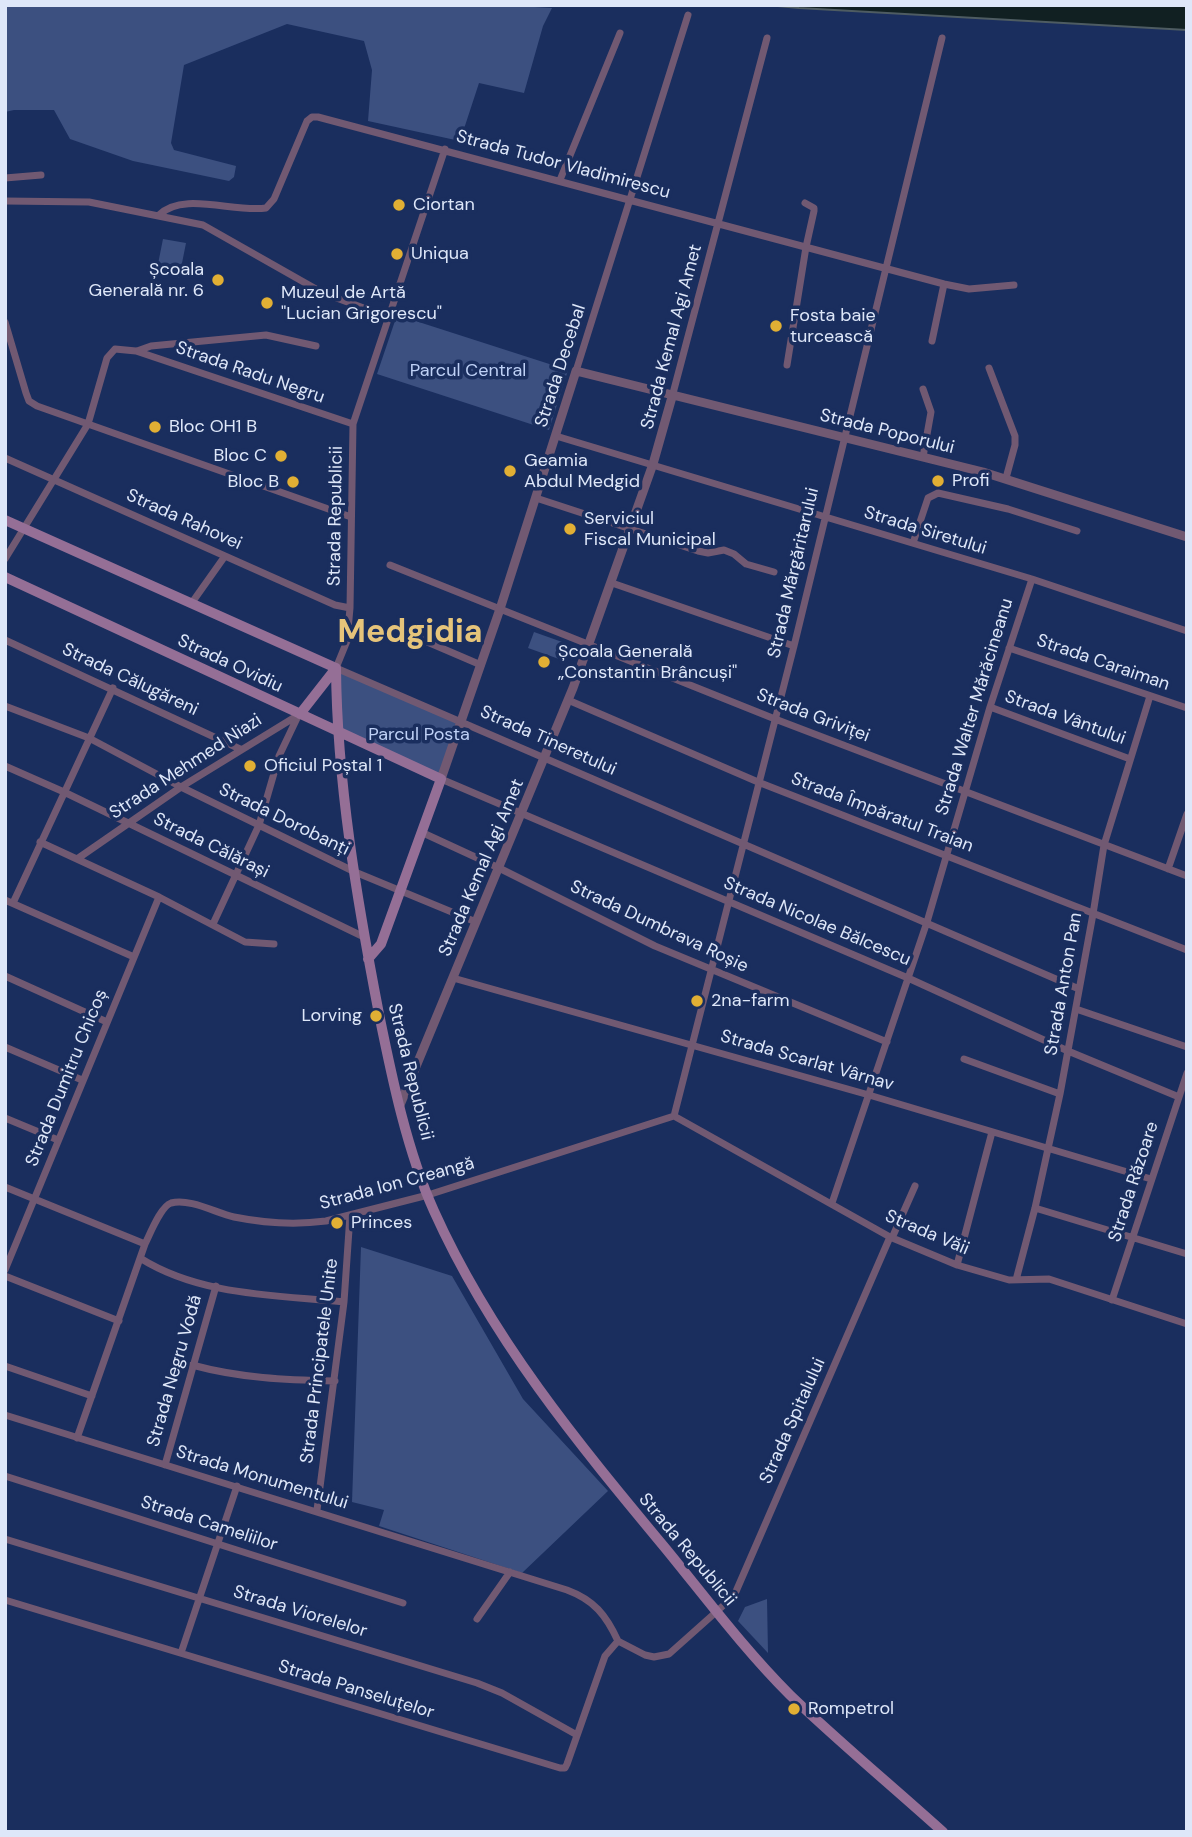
<!DOCTYPE html>
<html>
<head>
<meta charset="utf-8">
<style>
  body { margin:0 }
  #map { position:relative; width:1192px; height:1837px; overflow:hidden; background:#1a2e5e; font-family:"DM Sans",sans-serif }
  canvas { display:block }
  .frame { position:absolute; inset:0; border:7px solid #dee7f9; pointer-events:none }
</style>
</head>
<body>
<div id="map">
<canvas width="1192" height="1837"></canvas>
<div class="frame"></div>
</div>
<script>
const c = document.querySelector('canvas').getContext('2d');
c.lineJoin = 'round';
function fillPath(path, color) {
  c.fillStyle = color;
  c.fill(path, 'evenodd');
}
function trace(path, color, width, dash) {
  c.strokeStyle = color;
  c.lineWidth = width;
  c.lineCap = dash ? 'butt' : 'round';
  c.setLineDash(dash || []);
  c.stroke(path);
}
function label(font, color, halo, rows, align = 'center') {
  c.font = font + ' "DM Sans",sans-serif';
  c.lineWidth = 7;
  c.setLineDash([]);
  c.textBaseline = 'middle';
  c.strokeStyle = halo;
  c.fillStyle = color;
  for (const [text, x, y, turn = 0] of rows) {
    c.save();
    c.translate(x, y);
    c.rotate((+turn || 0) * Math.PI / 180);
    c.textAlign = isNaN(turn) ? turn : align;
    if (halo) c.strokeText(text, 0, 0);
    c.fillText(text, 0, 0);
    c.restore();
  }
}
const green = new Path2D(`
  M5,5H499L552,8L543,26L524,93L479,83L460,141L368,121L372,70L364,41L287,24L184,65L171,143L174,150L236,166L234,177L229,181L133,161L70,139L54,110H14L5,112Z
  M163,239L186,243L179,278L156,274Z
  M397,315L568,370L549,430L377,374Z
  M534,632L565,643L559,659L528,648Z
  M336,668L462,720L441,779L337,731Z
  M361,1247L452,1276L523,1399L608,1491L522,1573L379,1526L384,1510L352,1502Z
  M767,1599L768,1653L738,1621L745,1607Z`);
const water = new Path2D(`
  M767,5H1187V30L799,8Z`);
const minor = new Path2D(`
  M445,149L353,424L350,608L347,641L336,668L1079,989
  M5,178L41,175
  M560,180L620,33
  M5,201L89,202L203,225L323,293L388,317
  M159,215C183,191 234,213 266,208L274,199L307,121L312,117H318L944,284L969,289L1014,285
  M5,322L26,393L29,401L37,406L351,517
  M932,341L944,284
  M137,351L151,346L266,335L316,346
  M787,365L806,247L814,211V208L805,203
  M989,368L1015,436V445L1006,478
  M576,371L688,15
  M923,389L931,412L923,457
  M672,397L767,38
  M556,436L1032,579L1187,631
  M5,458L335,605L350,608
  M536,498L698,551L708,553L724,550L734,554L746,564L774,572
  M913,543L928,498L938,493L1008,509L1077,531
  M5,559L88,424L107,358L115,349L136,351L353,424
  M390,565L775,719L1187,876
  M612,583L794,646
  M191,604L225,556
  M418,638L481,665
  M5,640L240,749
  M1009,648L1187,708
  M568,700L758,782L1187,950
  M5,706L89,738L181,787L355,872L476,922
  M990,707L1130,759
  M5,766L64,792L364,937
  M441,779L908,978L1068,1051L1179,1097
  M421,832L499,868L655,946L887,1042
  M40,842L159,897L245,942L274,944
  M77,859L181,787L300,714
  M1168,869L1187,814
  M5,900L134,957
  M13,903L113,688
  M213,924L259,825L279,756L299,714
  M5,976L107,1022
  M453,978L869,1095L1151,1179
  M1076,1009L1187,1047
  M5,1047L82,1080
  M964,1059L1060,1094
  M674,1116L795,642L942,38
  M674,1116L890,1237L957,1265L1009,1280L1049,1279L1187,1324
  M5,1118L58,1140
  M5,1187L145,1244
  M832,1203L927,922L990,707L1032,579
  M1035,1208L1187,1254
  M892,1238L915,1186
  M140,1258C200,1296 276,1295 344,1302
  M957,1265L992,1132
  M5,1270L159,897
  M5,1276L119,1321
  M1016,1280L1035,1208L1060,1094L1093,914L1104,845L1150,696
  M1112,1300L1187,1073
  M192,1365C240,1378 285,1380 335,1381
  M5,1366L92,1396
  M5,1415L567,1590C594,1600 606,1615 618,1641
  M77,1438L145,1244C150,1234 161,1206 171,1203C190,1198 216,1213 234,1217C264,1223 296,1225 326,1221L428,1195L674,1116
  M165,1465L216,1286
  M5,1476L403,1603
  M317,1510L344,1302L350,1215
  M5,1539L477,1683L502,1693L577,1735
  M5,1600L560,1768H565L567,1764L605,1656L618,1641
  M477,1619L510,1572
  M618,1641L645,1655L654,1657L669,1654L734,1596L890,1237
  M181,1653L237,1486`);
const tertiary = new Path2D(`
  M441,779L500,609L576,371L983,472L1187,537
  M400,1105L573,688L653,464L672,397`);
const secondary = new Path2D(`
  M5,520L336,668
  M5,577L441,779L381,944L368,959
  M336,668C337,783 357,900 379,1014C392,1078 407,1151 434,1211C491,1338 578,1443 666,1549C706,1598 745,1650 790,1695C839,1742 892,1786 943,1832
  M300,714L336,668`);
const markers = [
  [399,205,7,"#e1af34"],
  [397,254,7,"#e1af34"],
  [218,280,7,"#e1af34"],
  [267,303,7,"#e1af34"],
  [776,326,7,"#e1af34"],
  [155,427,7,"#e1af34"],
  [281,456,7,"#e1af34"],
  [510,471,7,"#e1af34"],
  [938,481,7,"#e1af34"],
  [293,482,7,"#e1af34"],
  [570,529,7,"#e1af34"],
  [544,662,7,"#e1af34"],
  [250,766,7,"#e1af34"],
  [697,1001,7,"#e1af34"],
  [376,1016,7,"#e1af34"],
  [337,1223,7,"#e1af34"],
  [794,1709,7,"#e1af34"]
];
const streetNames = [
  ["Strada Tudor Vladimirescu",563,165,15],
  ["Strada Kemal Agi Amet",672,337,-75],
  ["Strada Decebal",561,366,-72],
  ["Strada Radu Negru",250,373,19],
  ["Strada Poporului",887,432,14],
  ["Strada Republicii",336,516,-89],
  ["Strada Rahovei",184,520,24],
  ["Strada Siretului",925,531,17],
  ["Strada Mărgăritarului",794,573,-77],
  ["Strada Caraiman",1103,663,19],
  ["Strada Ovidiu",230,664,25],
  ["Strada Călugăreni",130,680,25],
  ["Strada Walter Mărăcineanu",975,707,-73],
  ["Strada Griviței",813,716,21],
  ["Strada Vântului",1065,718,20],
  ["Strada Tineretului",548,741,24],
  ["Strada Mehmed Niazi",186,767,-33],
  ["Strada Împăratul Traian",882,813,21],
  ["Strada Dorobanți",284,820,26],
  ["Strada Călărași",211,846,26],
  ["Strada Kemal Agi Amet",482,868,-67],
  ["Strada Nicolae Bălcescu",817,922,23],
  ["Strada Dumbrava Roșie",659,927,25],
  ["Strada Anton Pan",1064,984,-80],
  ["Strada Scarlat Vârnav",807,1061,16],
  ["Strada Republicii",410,1072,76],
  ["Strada Dumitru Chicoș",67,1078,-68],
  ["Strada Răzoare",1134,1182,-72],
  ["Strada Ion Creangă",397,1184,-15],
  ["Strada Văii",927,1233,23],
  ["Strada Principatele Unite",320,1361,-83],
  ["Strada Negru Vodă",175,1371,-74],
  ["Strada Spitalului",793,1421,-66],
  ["Strada Monumentului",262,1478,17],
  ["Strada Cameliilor",209,1524,18],
  ["Strada Republicii",687,1550,50],
  ["Strada Viorelelor",300,1612,17],
  ["Strada Panseluțelor",356,1690,17]
];
const poiNames = [
  ["Ciortan",413,205],
  ["Uniqua",411,254],
  ["Școala",204,270,"right"],
  ["Generală nr. 6",204,291,"right"],
  ["Muzeul de Artă",281,293],
  ["\"Lucian Grigorescu\"",281,314],
  ["Fosta baie",790,316],
  ["turcească",790,337],
  ["Bloc OH1 B",169,427],
  ["Bloc C",267,456,"right"],
  ["Geamia",524,461],
  ["Abdul Medgid",524,482],
  ["Profi",952,481],
  ["Bloc B",279,482,"right"],
  ["Serviciul",584,519],
  ["Fiscal Municipal",584,540],
  ["Școala Generală",558,652],
  ["„Constantin Brâncuși\"",558,673],
  ["Oficiul Poștal 1",264,766],
  ["2na-farm",711,1001],
  ["Lorving",362,1016,"right"],
  ["Princes",351,1223],
  ["Rompetrol",808,1709]
];
const parkNames = [
  ["Parcul Central",468,371],
  ["Parcul Posta",419,735]
];
const townNames = [
  ["Medgidia",410,634]
];
fillPath(green, '#3c5080');
fillPath(water, '#112022');
trace(water, '#4e5c62', 2);
trace(minor, '#715972', 7);
trace(tertiary, '#715972', 9);
trace(secondary, '#956f96', 10);
for (const [x, y, r, color] of markers) {
  const dot = new Path2D();
  dot.arc(x, y, r, 0, 2 * Math.PI);
  c.fillStyle = color;
  c.fill(dot);
  trace(dot, '#1a2e5e', 2.5);
}
label('18px', '#dee7f9', '#1a2e5e', streetNames);
label('18px', '#dee7f9', '#1a2e5e', poiNames, 'left');
label('18px', '#bfd1f6', '#1a2e5e', parkNames);
label('bold 32px', '#e6c47a', '#1a2e5e', townNames);
</script>
</body>
</html>
